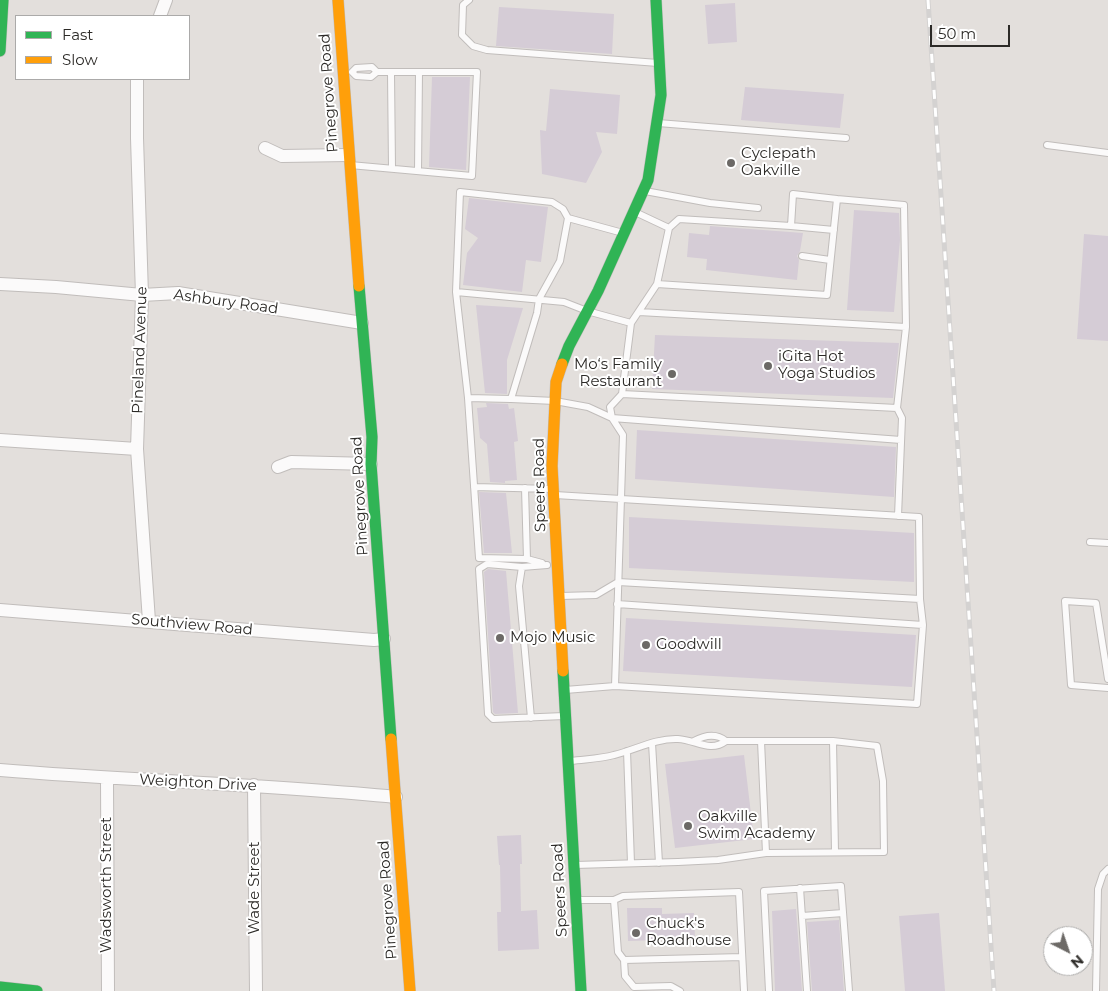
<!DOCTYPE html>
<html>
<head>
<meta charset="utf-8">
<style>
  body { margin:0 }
  #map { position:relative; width:1108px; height:991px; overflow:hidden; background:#e3dfdc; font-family:Montserrat,sans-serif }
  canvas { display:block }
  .legend { position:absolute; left:15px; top:15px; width:175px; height:65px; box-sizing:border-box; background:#fff; border:1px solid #abaaa9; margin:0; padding:6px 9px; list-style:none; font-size:15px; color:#2c2a27 }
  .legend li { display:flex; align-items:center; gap:10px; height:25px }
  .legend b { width:25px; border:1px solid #abaaa9 }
  .north { position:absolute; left:1043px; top:926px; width:50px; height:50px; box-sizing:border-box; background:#fff; border:1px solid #abaaa9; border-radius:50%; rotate:139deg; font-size:14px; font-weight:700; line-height:20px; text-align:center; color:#2c2a27 }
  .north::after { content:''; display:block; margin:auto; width:18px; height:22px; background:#6c6966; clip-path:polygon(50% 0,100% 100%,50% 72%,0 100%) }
  .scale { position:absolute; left:930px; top:25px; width:80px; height:22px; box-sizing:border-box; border:2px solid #2c2a27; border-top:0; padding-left:6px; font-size:15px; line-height:18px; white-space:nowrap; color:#2c2a27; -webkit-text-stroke:4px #fff; paint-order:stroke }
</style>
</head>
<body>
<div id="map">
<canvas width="1108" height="991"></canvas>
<ul class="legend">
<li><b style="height:6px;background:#30b455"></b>Fast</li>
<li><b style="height:6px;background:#ff9f0a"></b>Slow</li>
</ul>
<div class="north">N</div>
<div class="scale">50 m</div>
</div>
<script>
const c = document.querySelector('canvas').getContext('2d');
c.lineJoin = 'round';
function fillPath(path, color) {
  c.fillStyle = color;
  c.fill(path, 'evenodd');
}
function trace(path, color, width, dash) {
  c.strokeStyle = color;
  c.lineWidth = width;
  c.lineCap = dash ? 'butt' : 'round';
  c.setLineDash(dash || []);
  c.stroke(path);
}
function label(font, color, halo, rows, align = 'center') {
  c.font = font + ' Montserrat,sans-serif';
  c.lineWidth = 4;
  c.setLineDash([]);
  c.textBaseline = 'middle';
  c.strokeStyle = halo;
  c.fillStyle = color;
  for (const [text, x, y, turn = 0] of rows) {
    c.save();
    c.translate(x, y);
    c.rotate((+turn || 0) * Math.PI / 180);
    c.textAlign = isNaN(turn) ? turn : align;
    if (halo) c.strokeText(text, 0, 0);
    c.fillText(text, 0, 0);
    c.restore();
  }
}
const building = new Path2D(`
  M735,3L737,42L708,44L705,5Z
  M499,7L614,14L612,54L496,46Z
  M432,77H470L466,170L429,167Z
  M745,87L844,94L840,128L741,120Z
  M550,89L620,95L617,134L596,132L602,152L586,183L542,174L540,130L546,131Z
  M469,198L548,207L541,262L526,260L522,292L463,285L467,253L478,238L465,229Z
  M854,210L899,213L900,240L894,312L847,310Z
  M710,226L803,233L800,251L797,256L799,260L797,280L706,270L707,259L687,257L689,233L709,235Z
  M1084,234L1108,236V341L1077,339Z
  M476,305L523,308L507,360V394L485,393Z
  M655,335L899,343L893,398L652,389Z
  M486,403L508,404L509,409L514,408L518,441L514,442L517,480L505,481V483L490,482L487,444L480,438L477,408L487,407Z
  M637,430L896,447L894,497L635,479Z
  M479,492L506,493L512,553H484Z
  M629,517L914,533V582L629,568Z
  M488,569L506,571L518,713L495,714L493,712L484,572Z
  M626,618L916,635L912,687L623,671Z
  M744,755L754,839L675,848L665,764Z
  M521,835L522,864H520L521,911L537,910L539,949L498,951L497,912H501L500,865H499L497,836Z
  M627,908H662V914L694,913L695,939L628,941Z
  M796,909L802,991H775L772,911Z
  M939,913L945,991H905L899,916Z
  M839,920L844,991H812L807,922Z`);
const lane = new Path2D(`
  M469,0L463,5L462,35L473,46L487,50L658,63
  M391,73L392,168
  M658,123L846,138
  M1047,145L1108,153
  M350,165L472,176L477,72H377L371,77L356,76L352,72L356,68L372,67L377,72
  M418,171L419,72
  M645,191L710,203L758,208
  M635,212L669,228L657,284L827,295L837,199L904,205L906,327L897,408L902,418L898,516
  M568,218L563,209L552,202L460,192L456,292L564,302L587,311L631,323L622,394
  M669,228L679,219L791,226
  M834,230L791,226L793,194L837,199
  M802,256L830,260
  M456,292L468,398L511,399L537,313L539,299L560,261L568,218L623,233
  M639,312L906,327
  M631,323L657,284
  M468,398L479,558L527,559L542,563
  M511,399L555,401L588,407L612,418
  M612,418L610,407L622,394L897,408
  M474,487L553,489
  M525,488L527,559
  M555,495L919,517L920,599L618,582L596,595L561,596
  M1090,542L1108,543
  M547,565L522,567L487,564L479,569L488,714L493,719L564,716
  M522,567L519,586L531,718
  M617,604L923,625
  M1108,679L1096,603L1065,601L1071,685L1108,688
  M615,686L623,435L612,418L901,440
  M565,690L615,686L917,704L923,625L920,599
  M761,741L766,853
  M833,741L835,852
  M652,743L659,863
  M627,751L631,863
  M571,761C585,759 600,759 614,755C635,750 656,738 678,739C696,740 710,753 726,741
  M575,865L678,862L718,860L766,853L884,852L883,781L877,746L833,741H726C716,733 705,735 694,741
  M800,888L807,991
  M578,900H614L623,896L739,892L744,991
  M614,900L618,952L624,960L742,957
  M802,916L843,913
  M624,960L625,976L634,987L671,986L680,991
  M769,991L764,891L841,886L849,991
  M1096,991L1098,889L1103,874L1108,869`);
const street = new Path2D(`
  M160,16L166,0
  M137,79V138L142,295L137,449L149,621
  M265,148L282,156L348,155
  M0,284L56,287L142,295L178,293L362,323
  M0,440L137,449
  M278,467L291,462L371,464
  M0,610L374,640L384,639
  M0,770C132,781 264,784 396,797
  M107,779L108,991
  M254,785L256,991`);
const fast = new Path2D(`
  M0,51L3,0
  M359,286L372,437L371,464L391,739
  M562,364L569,346L598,291L648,180L661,95L656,0
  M563,671L581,991
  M0,987L37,991`);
const slow = new Path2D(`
  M338,0L359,286
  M562,364L556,382L552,466L563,671
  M391,739L410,991`);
const rail = new Path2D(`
  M928,0L994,991`);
const markers = [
  [731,163,5,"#6c6966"],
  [768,366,5,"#6c6966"],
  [672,374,5,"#6c6966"],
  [500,638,5,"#6c6966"],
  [646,645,5,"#6c6966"],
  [688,826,5,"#6c6966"],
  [636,933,5,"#6c6966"]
];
const streetNames = [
  ["Pinegrove Road",329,93,-94],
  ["Ashbury Road",226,302,8],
  ["Pineland Avenue",140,350,-88],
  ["Speers Road",540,485,-91],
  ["Pinegrove Road",360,496,-93],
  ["Southview Road",192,625,5],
  ["Weighton Drive",198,783,3],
  ["Wadsworth Street",107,885,-90],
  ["Wade Street",255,888,-90],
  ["Speers Road",560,890,-93],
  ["Pinegrove Road",388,900,-94]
];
const poiNames = [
  ["Cyclepath",741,154],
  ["Oakville",741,171],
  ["iGita Hot",778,357],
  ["Yoga Studios",778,374],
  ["Mo‘s Family",662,365,"right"],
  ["Restaurant",662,382,"right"],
  ["Mojo Music",510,638],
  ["Goodwill",656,645],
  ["Oakville",698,817],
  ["Swim Academy",698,834],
  ["Chuck's",646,924],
  ["Roadhouse",646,941]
];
fillPath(building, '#d5ccd6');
trace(lane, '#c1bdbb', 8);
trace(street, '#c1bdbb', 14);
trace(fast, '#c1bdbb', 12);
trace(slow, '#c1bdbb', 12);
trace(lane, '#fbfafa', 6);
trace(street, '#fbfafa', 12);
trace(fast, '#30b455', 11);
trace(slow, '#ff9f0a', 11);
trace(rail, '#d4d2d1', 5);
trace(rail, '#fff', 3, [9]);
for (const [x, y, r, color] of markers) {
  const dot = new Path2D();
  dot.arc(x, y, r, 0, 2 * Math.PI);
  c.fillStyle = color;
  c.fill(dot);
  trace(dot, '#fff', 2);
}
label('15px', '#2c2a27', '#fff', streetNames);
label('15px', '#2c2a27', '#fff', poiNames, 'left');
</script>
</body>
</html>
